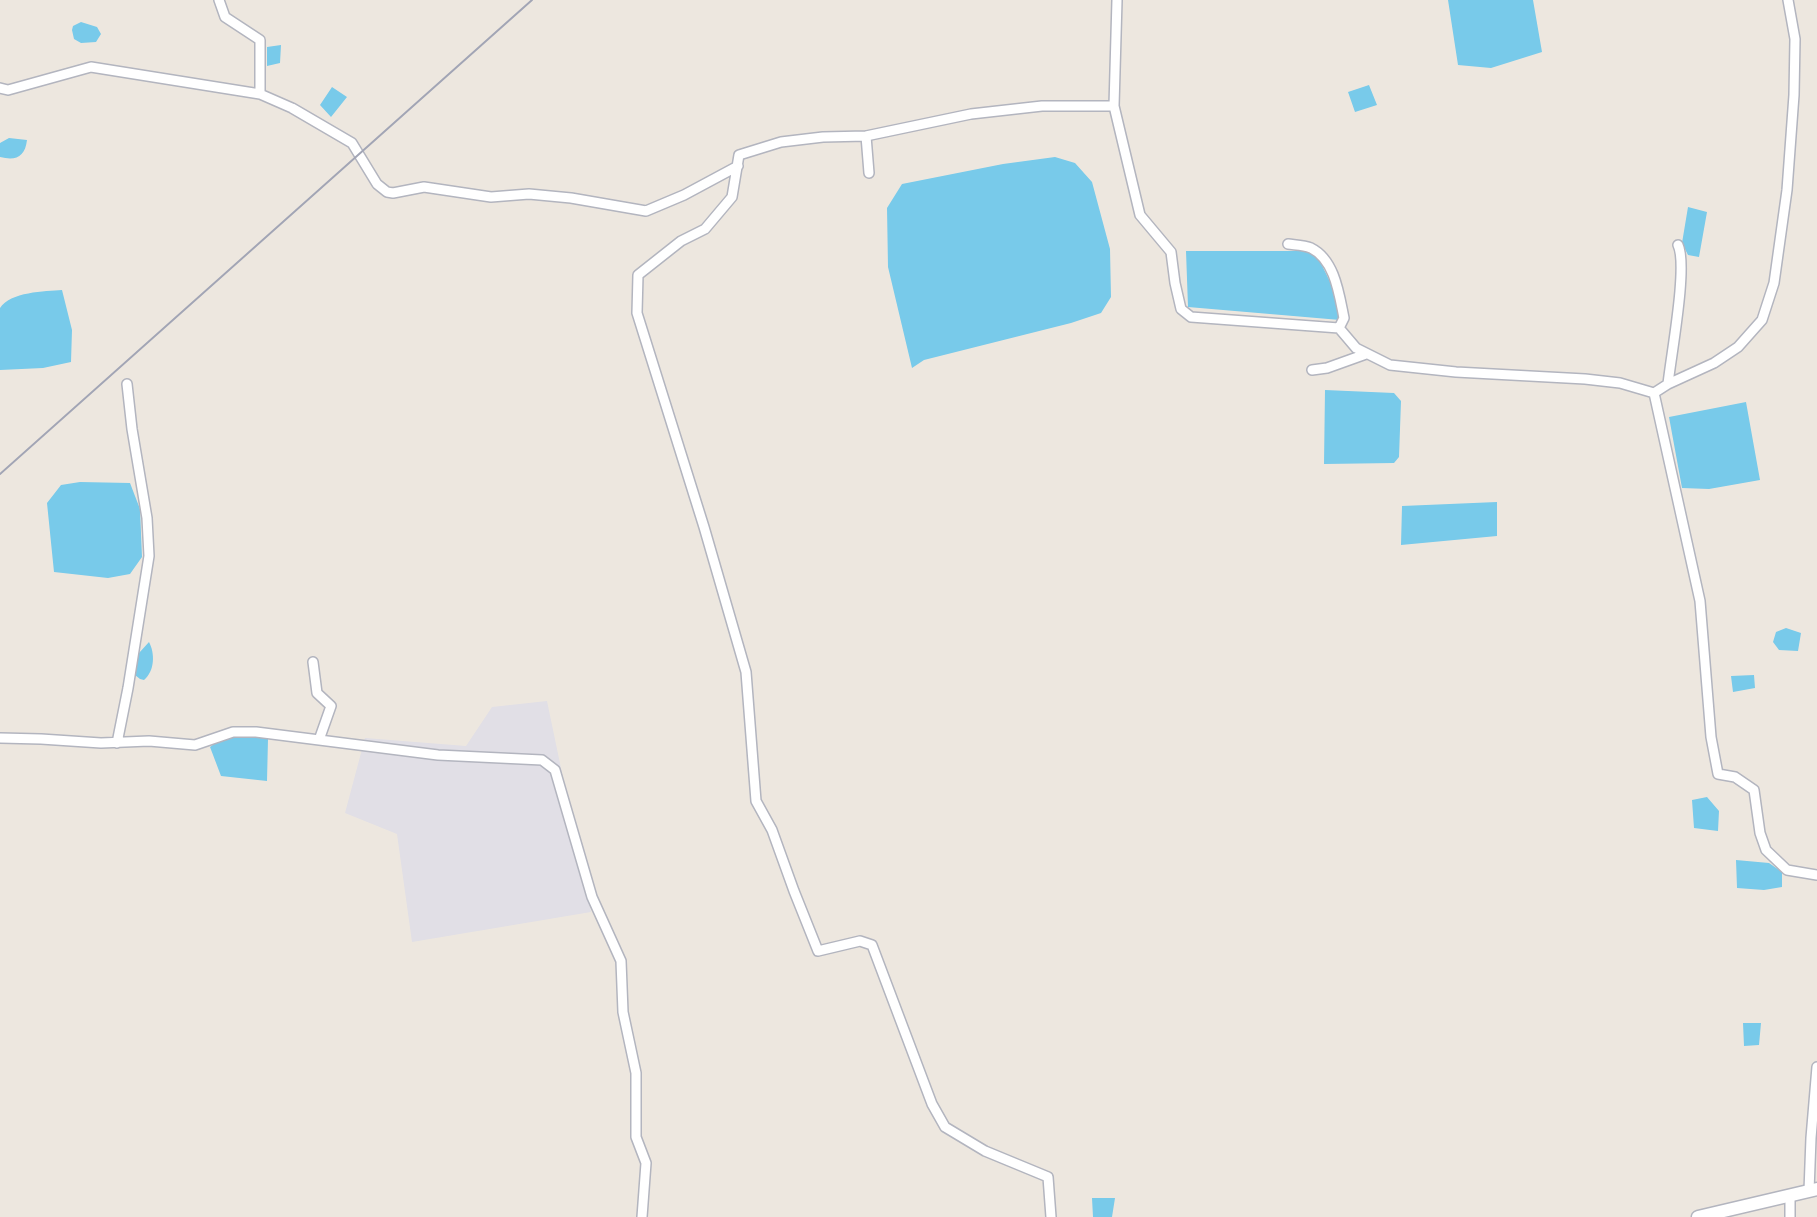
<!DOCTYPE html>
<html>
<head>
<meta charset="utf-8">
<style>
  body { margin:0 }
  canvas { display:block; background:#ede7df }
</style>
</head>
<body>
<canvas width="1817" height="1217"></canvas>
<script>
const c = document.querySelector('canvas').getContext('2d');
c.lineJoin = 'round';
function fillPath(path, color) {
  c.fillStyle = color;
  c.fill(path, 'evenodd');
}
function trace(path, color, width, dash) {
  c.strokeStyle = color;
  c.lineWidth = width;
  c.lineCap = dash ? 'butt' : 'round';
  c.setLineDash(dash || []);
  c.stroke(path);
}
const industrial = new Path2D(`
  M547,701L591,912L412,942L397,834L345,813L365,738L466,746L492,707Z`);
const water = new Path2D(`
  M1448,0H1533L1542,52L1491,68L1458,65Z
  M81,22L97,27L101,34L96,42L81,43L74,39L72,30L73,26Z
  M281,45L280,63L267,66V47Z
  M1369,85L1377,105L1355,112L1348,92Z
  M332,87L347,97L331,117L320,105Z
  M9,138L27,140C25,157 16,161 0,157V143Z
  M1055,157L1075,163L1092,182L1110,249L1111,297L1101,313L1071,323L924,360L912,368L888,267L887,208L902,184L1003,164Z
  M1688,207L1707,212L1699,257L1688,255L1682,243Z
  M1186,251H1303L1317,255L1334,290L1340,320L1188,307Z
  M62,290L72,330L71,362L43,368L0,370V308C10,292 45,291 62,290Z
  M1325,390L1394,393L1401,401L1399,457L1394,463L1324,464Z
  M1746,402L1760,480L1709,489L1682,488L1669,417Z
  M80,482L130,483L140,509L142,557L130,574L108,578L54,572L47,503L61,485Z
  M1497,502V536L1401,545L1402,506Z
  M1786,628L1801,633L1798,651L1779,650L1773,642L1776,632Z
  M149,642C155,653 155,671 144,680L140,679L135,675L139,653Z
  M1754,675L1755,688L1733,692L1731,676Z
  M246,734L268,739L267,781L221,776L210,747L222,738Z
  M1707,797L1719,811L1718,831L1694,828L1692,800Z
  M1736,860L1769,863L1782,872V887L1764,890L1737,888Z
  M1743,1023H1761L1759,1045L1744,1046Z
  M1115,1198L1112,1217H1093L1092,1198Z`);
const minor = new Path2D(`
  M219,0L225,17L260,40V94
  M1788,0L1795,39L1794,95L1787,190L1774,283L1762,320L1738,347L1714,363L1668,384L1654,393L1700,601L1711,737L1718,774L1735,777L1754,790L1760,833L1766,850L1787,870L1817,875
  M0,88L8,90L91,67L260,94L292,108L352,143L377,184L387,192L393,193L424,187L491,197L529,194L571,198L646,211L684,195L738,166
  M1114,106L1117,0
  M866,136L869,173
  M1288,244C1295,245 1304,245 1311,248C1335,260 1339,294 1344,318L1339,328
  M1312,370L1327,368L1366,354
  M1668,384C1671,355 1688,266 1678,245
  M313,662L317,693L331,706L319,740
  M0,738L41,739L101,743L149,741L195,745L233,732H256L438,755L542,760L555,770L592,897L621,961L623,1012L636,1073V1137L646,1163L642,1217
  M117,743L128,688L149,556L147,518L132,429L127,384
  M1809,1191L1811,1138L1817,1067
  M1790,1196V1217
  M1051,1217L1048,1177L985,1151L945,1127L932,1104L872,945L860,941L818,951L794,891L772,830L756,801L746,672L704,527L637,313L638,275L681,241L705,229L732,197L739,155L781,142L823,137L866,136L971,114L1042,106H1114L1140,215L1171,252L1175,283L1181,309L1191,317L1339,328L1356,348L1390,365L1456,372L1585,379L1620,383L1654,393`);
const tertiary = new Path2D(`
  M1698,1217L1817,1189`);
const rail = new Path2D(`
  M0,474L532,0`);
fillPath(industrial, '#e1dfe6');
fillPath(water, '#78caea');
trace(minor, '#b3b5bf', 12);
trace(tertiary, '#b3b5bf', 15);
trace(minor, '#fff', 9);
trace(tertiary, '#fff', 12);
trace(rail, '#a2a5b5', 2);
</script>
</body>
</html>
